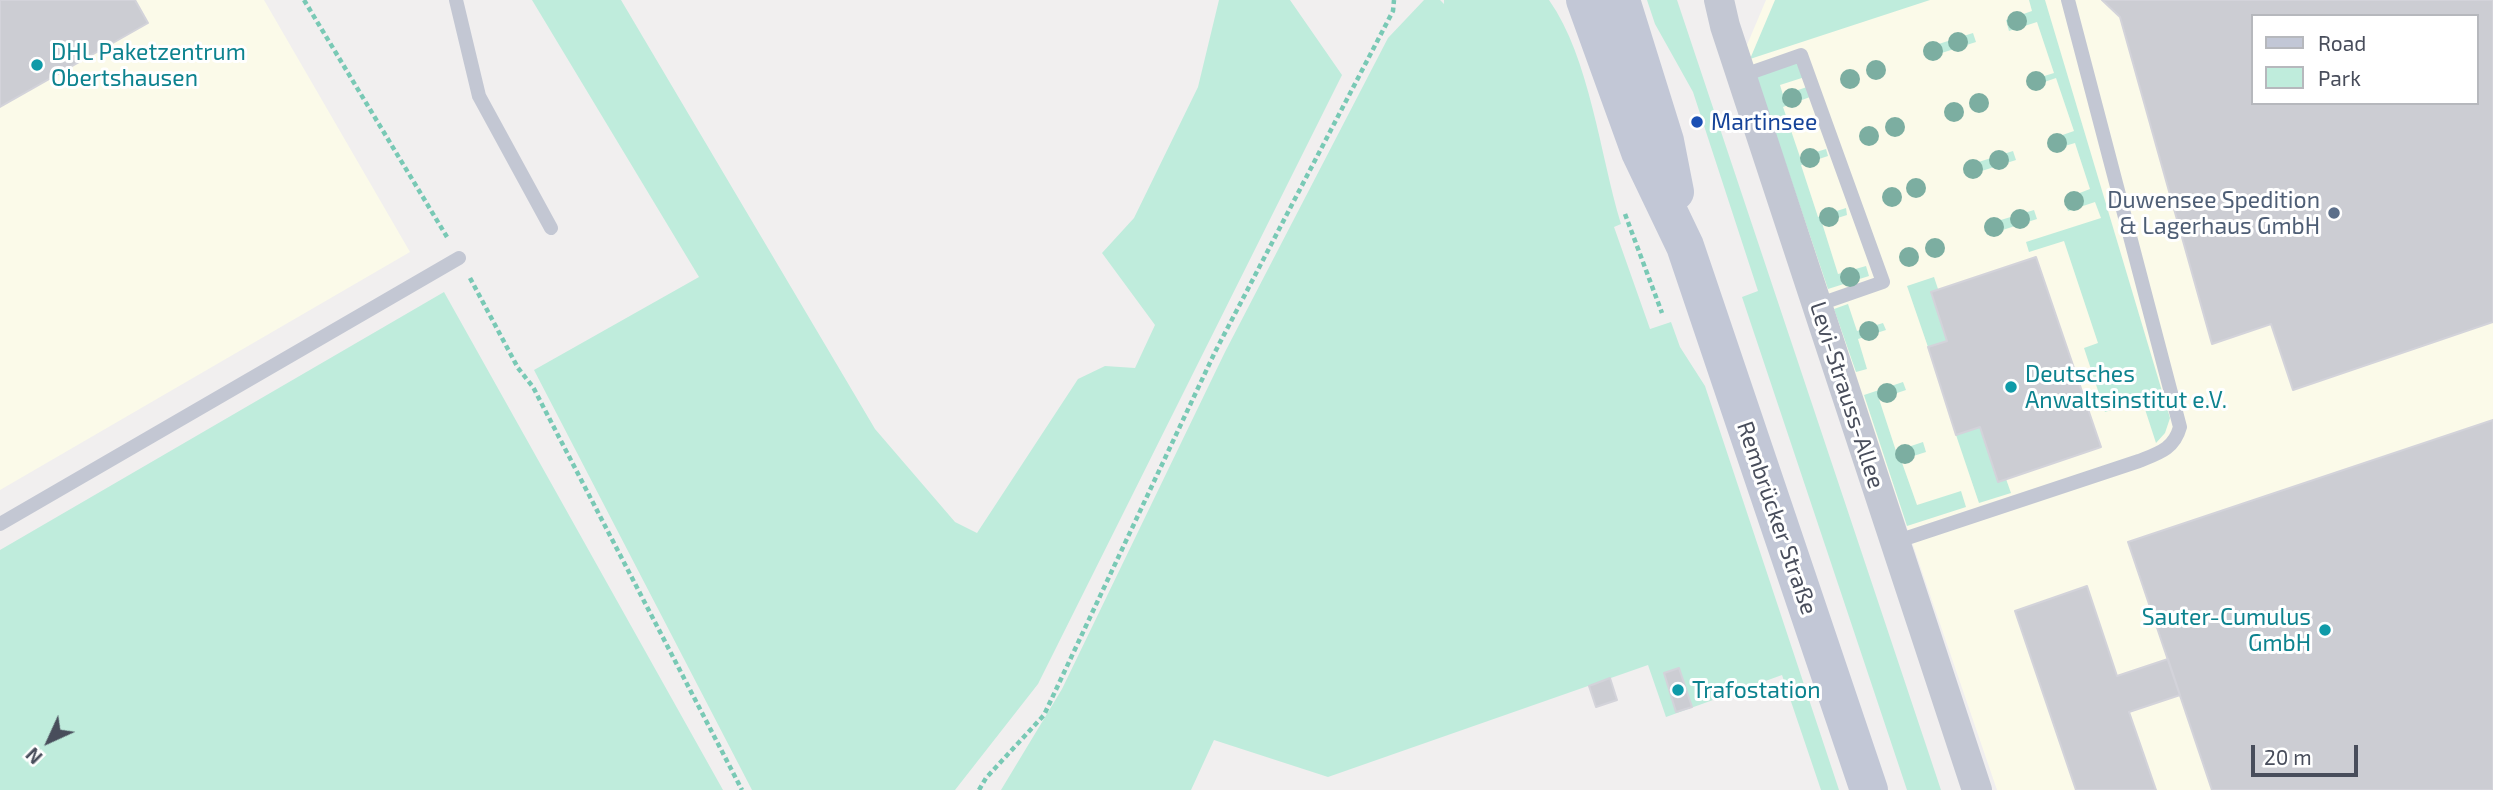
<!DOCTYPE html>
<html>
<head>
<meta charset="utf-8">
<style>
  body { margin:0 }
  #map { position:relative; width:2493px; height:790px; overflow:hidden; background:#f1efef; font-family:"Exo 2",sans-serif }
  canvas { display:block }
  .legend { position:absolute; left:2251px; top:14px; width:228px; height:91px; box-sizing:border-box; background:#fff; border:2px solid #b6b8bd; margin:0; padding:9px 12px; list-style:none; font-size:21px; color:#484d5b }
  .legend li { display:flex; align-items:center; gap:14px; height:35px }
  .legend b { width:35px; border:2px solid #b6b8bd }
  .north { position:absolute; left:14px; top:706px; width:70px; height:70px; -webkit-text-stroke:5px #fff; paint-order:stroke; rotate:225deg; font-size:19px; font-weight:700; line-height:28px; text-align:center; color:#484d5b }
  .north::after { content:''; display:block; margin:auto; width:24px; height:32px; background:#484d5b; clip-path:polygon(50% 0,100% 100%,50% 72%,0 100%) }
  .scale { position:absolute; left:2251px; top:745px; width:107px; height:32px; box-sizing:border-box; border:4px solid #484d5b; border-top:0; padding-left:9px; font-size:21px; line-height:24px; white-space:nowrap; color:#484d5b; -webkit-text-stroke:5px #fff; paint-order:stroke }
</style>
</head>
<body>
<div id="map">
<canvas width="2493" height="790"></canvas>
<ul class="legend">
<li><b style="height:9px;background:#c2c7d6"></b>Road</li>
<li><b style="height:19px;background:#bfecdc"></b>Park</li>
</ul>
<div class="north">N</div>
<div class="scale">20 m</div>
</div>
<script>
const c = document.querySelector('canvas').getContext('2d');
c.lineJoin = 'round';
function fillPath(path, color) {
  c.fillStyle = color;
  c.fill(path, 'evenodd');
}
function trace(path, color, width, dash) {
  c.strokeStyle = color;
  c.lineWidth = width;
  c.lineCap = dash ? 'butt' : 'round';
  c.setLineDash(dash || []);
  c.stroke(path);
}
function label(font, color, halo, rows, align = 'center') {
  c.font = font + ' "Exo 2",sans-serif';
  c.lineWidth = 6;
  c.setLineDash([]);
  c.textBaseline = 'middle';
  c.strokeStyle = halo;
  c.fillStyle = color;
  for (const [text, x, y, turn = 0] of rows) {
    c.save();
    c.translate(x, y);
    c.rotate((+turn || 0) * Math.PI / 180);
    c.textAlign = isNaN(turn) ? turn : align;
    if (halo) c.strokeText(text, 0, 0);
    c.fillText(text, 0, 0);
    c.restore();
  }
}
const commercial = new Path2D(`
  M0,0H264L410,252L0,490Z
  M1766,0H2493V790H1997L1744,52ZM2253,16H2477V103H2253Z`);
const green = new Path2D(`
  M532,0H621L875,429L955,522L977,533L1078,379L1105,366L1135,368L1155,325L1102,253L1134,218L1198,87L1219,0H1290L1342,75L1038,684L955,790H752L534,370L699,277Z
  M1424,0H1440L1444,4V0H1549C1590,58 1600,155 1621,224L1614,227L1650,329L1671,322L1680,347L1705,386L1839,790H1821L1782,675L1666,717L1648,665L1328,777L1214,740L1191,790H1001L1062,689L1225,352L1388,38Z
  M1647,0H1677L1941,790H1907L1742,297L1758,291L1693,92L1655,24Z
  M1775,0H1930L1750,59Z
  M2029,0H2045L2170,418L2165,433L2156,443L2142,400L2105,412L2084,348L2098,343L2064,241L2029,252L2026,242L2101,218L2095,202L2068,211L2064,199L2090,189L2075,143L2051,150L2048,140L2074,131L2056,78L2030,87L2028,81L2054,73L2037,22L2009,31L2006,20L2032,11Z
  M1973,33L1976,42L1926,58L1923,49Z
  M1802,60L1808,76L1780,85L1783,95L1807,87L1810,97L1783,107L1800,157L1826,149L1828,156L1801,165L1818,217L1846,208L1847,215L1822,223L1838,274L1866,266L1869,276L1828,289L1756,76Z
  M2013,151L2016,160L1966,176L1963,167Z
  M2034,210L2037,219L1987,235L1984,225Z
  M1934,277L1938,289L1931,292L1947,341L1928,347L1907,286Z
  M444,292L723,790H0V550Z
  M1848,304L1857,331L1883,323L1886,330L1858,339L1867,369L1856,372L1834,309Z
  M1903,382L1906,390L1879,399L1896,451L1923,442L1926,452L1901,460L1917,505L1961,491L1966,507L1907,526L1864,395Z
  M1980,427L1998,481L2006,479L2011,493L1979,503L1956,435Z`);
const building = new Path2D(`
  M0,0H135L148,23L0,107Z
  M2102,0H2493V322L2293,390L2271,324L2212,344L2120,17ZM2253,16H2477V103H2253Z
  M2036,257L2101,447L1998,482L1980,427L1956,435L1928,347L1947,341L1931,292Z
  M2493,420V790H2212L2128,542Z
  M2087,586L2117,676L2168,659L2180,695L2129,712L2156,790H2076L2015,611Z
  M1679,668L1692,707L1676,712L1664,673Z
  M1610,678L1617,700L1596,707L1589,686Z`);
const path = new Path2D(`
  M304,0L447,237
  M1625,214L1662,313
  M470,278L518,368L533,387L742,790
  M979,790L986,778L1044,715L1215,352L1393,11L1394,0`);
const service = new Path2D(`
  M456,0L479,96L551,228
  M1741,76L1801,55L1883,282L1817,305
  M0,524L459,258
  M1895,542L2139,461C2159,453 2174,449 2180,427L2068,0`);
const minor = new Path2D(`
  M1719,0L1725,26L1977,790`);
const secondary = new Path2D(`
  M1585,0L1640,152L1685,246L1869,790
  M1621,0L1665,141L1675,192`);
const trees = [
  [2017,21],
  [1958,42],
  [1933,51],
  [1876,70],
  [1850,79],
  [2036,81],
  [1792,98],
  [1979,103],
  [1954,112],
  [1895,127],
  [1869,136],
  [2057,143],
  [1810,158],
  [1999,160],
  [1973,169],
  [1916,188],
  [1892,197],
  [2074,201],
  [1829,217],
  [2020,219],
  [1994,227],
  [1935,248],
  [1909,257],
  [1850,277],
  [1869,331],
  [1887,393],
  [1905,454]
];
const markers = [
  [37,65,7,"#0f9aa8"],
  [1697,122,7,"#1a4fb4"],
  [2334,213,7,"#5c6f8a"],
  [2011,387,7,"#0f9aa8"],
  [2325,630,7,"#0f9aa8"],
  [1678,690,7,"#0f9aa8"]
];
const cultureNames = [
  ["DHL Paketzentrum",51,52],
  ["Obertshausen",51,78],
  ["Deutsches",2025,374],
  ["Anwaltsinstitut e.V.",2025,400],
  ["Sauter-Cumulus",2311,617,"right"],
  ["GmbH",2311,643,"right"],
  ["Trafostation",1692,690]
];
const transitNames = [
  ["Martinsee",1711,122]
];
const serviceNames = [
  ["Duwensee Spedition",2320,200],
  ["& Lagerhaus GmbH",2320,226]
];
const streetNames = [
  ["Levi-Strauss-Allee",1847,395,72],
  ["Rembrücker Straße",1777,518,71]
];
fillPath(commercial, '#fbfae9');
fillPath(green, '#bfecdc');
fillPath(building, '#cccdd3');
trace(building, '#d3d3da', 2);
trace(path, '#79c9b5', 4.5, [5, 3.5]);
trace(service, '#c3c7d3', 14);
trace(minor, '#c3c7d3', 30);
trace(secondary, '#c2c7d6', 38);
c.fillStyle = '#7caea1';
for (const [x, y] of trees) {
  c.beginPath();
  c.arc(x, y, 10, 0, 2 * Math.PI);
  c.fill();
}
for (const [x, y, r, color] of markers) {
  const dot = new Path2D();
  dot.arc(x, y, r, 0, 2 * Math.PI);
  c.fillStyle = color;
  c.fill(dot);
  trace(dot, '#fff', 2.5);
}
label('23px', '#0d838f', '#fff', cultureNames, 'left');
label('23px', '#164399', '#fff', transitNames, 'left');
label('23px', '#4e5e75', '#fff', serviceNames, 'right');
label('23px', '#484d5b', '#fff', streetNames);
</script>
</body>
</html>
